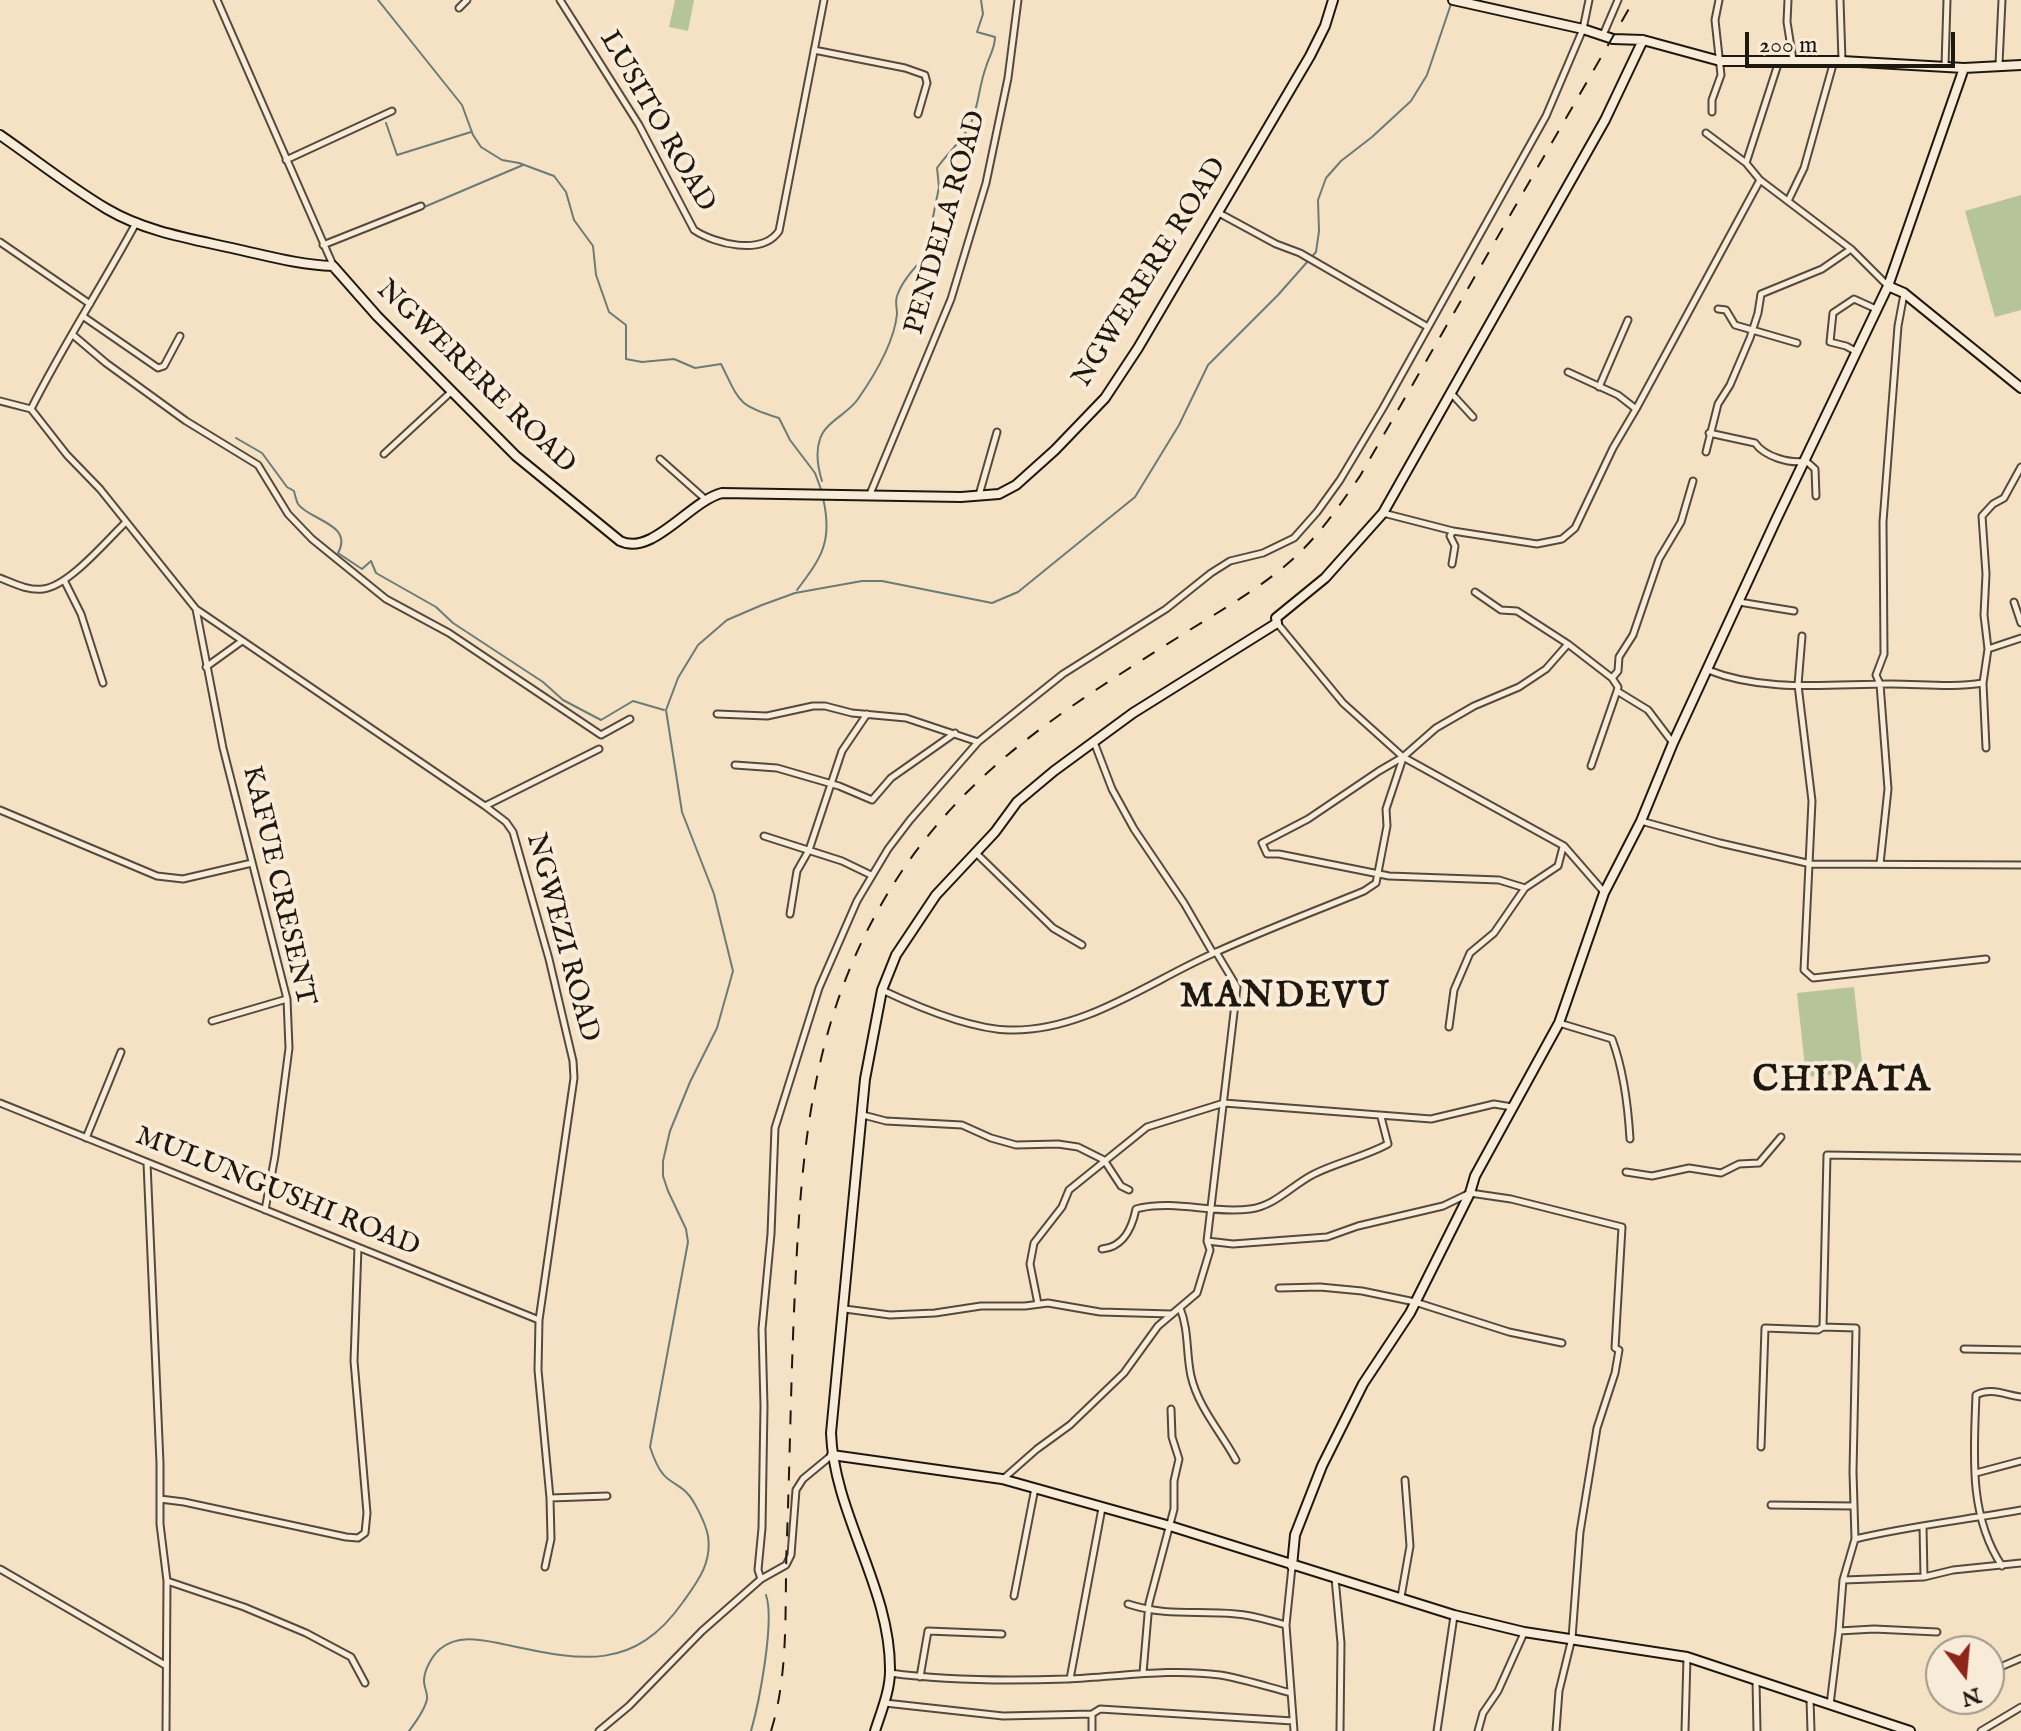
<!DOCTYPE html>
<html>
<head>
<meta charset="utf-8">
<style>
  body { margin:0 }
  #map { position:relative; width:2021px; height:1731px; overflow:hidden; background:#f5e2c5; font-family:"IM FELL English",serif }
  canvas { display:block }
  .north { position:absolute; left:1925px; top:1635px; width:80px; height:80px; box-sizing:border-box; background:#f8ecd9; border:2px solid #a19788; border-radius:50%; rotate:164deg; font-size:22px; font-weight:700; line-height:32px; text-align:center; color:#1f180e }
  .north::after { content:''; display:block; margin:auto; width:28px; height:36px; background:#8f2418; clip-path:polygon(50% 0,100% 100%,50% 72%,0 100%) }
  .scale { position:absolute; left:1745px; top:32px; width:210px; height:36px; box-sizing:border-box; border:4px solid #1f180e; border-top:0; padding-left:10px; font-size:24px; line-height:28px; white-space:nowrap; color:#1f180e; -webkit-text-stroke:6px #f8ecd9; paint-order:stroke }
</style>
</head>
<body>
<div id="map">
<canvas width="2021" height="1731"></canvas>
<div class="north">N</div>
<div class="scale">200 m</div>
</div>
<script>
const c = document.querySelector('canvas').getContext('2d');
c.lineJoin = 'round';
function fillPath(path, color) {
  c.fillStyle = color;
  c.fill(path, 'evenodd');
}
function trace(path, color, width, dash) {
  c.strokeStyle = color;
  c.lineWidth = width;
  c.lineCap = dash ? 'butt' : 'round';
  c.setLineDash(dash || []);
  c.stroke(path);
}
function label(font, color, halo, rows, align = 'center') {
  c.font = font + ' "IM FELL English",serif';
  c.lineWidth = 8;
  c.setLineDash([]);
  c.textBaseline = 'middle';
  c.strokeStyle = halo;
  c.fillStyle = color;
  for (const [text, x, y, turn = 0] of rows) {
    c.save();
    c.translate(x, y);
    c.rotate((+turn || 0) * Math.PI / 180);
    c.textAlign = isNaN(turn) ? turn : align;
    if (halo) c.strokeText(text, 0, 0);
    c.fillText(text, 0, 0);
    c.restore();
  }
}
const green = new Path2D(`
  M675,0H694L688,31L669,27Z
  M2021,195V310L1995,317L1965,211Z
  M1854,987L1863,1071L1806,1077L1797,993Z`);
const stream = new Path2D(`
  M378,0L462,105L473,135L481,147L502,160L519,163L554,176L566,192L574,220L593,246L596,275L609,312L626,325V359L642,362L674,359L695,368L721,364C740,402 737,405 779,418L790,440L815,473L822,492
  M386,123L397,155L471,132
  M396,219L523,165
  M236,438L262,453L287,487L294,491C295,495 296,500 298,504C309,520 354,524 338,553L362,569L371,561L376,573L436,607L453,623L543,682L563,700L601,720L633,701L664,710
  M822,481C818,468 815,453 820,439C825,422 848,414 858,399C874,376 894,344 897,314C897,308 895,302 897,296C904,275 925,259 937,241L932,222L939,187L937,168C948,152 963,141 971,123C979,105 979,85 986,67C989,56 995,49 995,37L977,32L983,14L981,0
  M797,590C822,557 833,541 823,498
  M409,1731C415,1723 425,1710 427,1699C428,1694 424,1687 424,1681C424,1670 432,1656 440,1649C457,1635 478,1639 498,1643C575,1659 631,1676 683,1602C698,1581 712,1563 708,1536C706,1524 694,1500 687,1493C680,1485 669,1482 663,1474C657,1467 653,1456 650,1447L688,1242L686,1229L668,1191L663,1176V1161L670,1131L690,1082L717,1028L733,971L714,894L682,812L666,710L678,678L698,645L727,620L762,605L795,593L862,581H882L992,603L1018,592L1135,497L1179,425L1208,365L1278,295L1316,252L1319,231L1318,200L1326,178L1341,161L1372,137L1411,101L1427,75L1452,1
  M751,1731C759,1703 775,1621 766,1595`);
const street = new Path2D(`
  M217,0L333,265
  M560,0L639,125L694,230C715,244 762,256 779,231L824,0
  M1788,0L1787,22L1793,60
  M1840,0L1842,60
  M459,8L467,0
  M1603,35L1618,0
  M814,50L905,68L925,75L927,83L918,114
  M1999,64L2002,0
  M1945,66L1947,0
  M1712,112V100L1721,75L1715,20L1719,0
  M1706,133L1746,163L1760,180
  M286,160L392,111
  M1746,163L1779,61
  M1788,201L1804,168L1834,61
  M1217,212L1276,244L1300,253L1426,326
  M0,242L90,304
  M323,245L421,206
  M1718,309L1726,310L1735,325L1797,343
  M84,317L158,368L164,366L180,336
  M73,335L106,363L186,421L258,465L288,514L312,539L386,599L449,633L601,735L630,719
  M1857,352L1846,346L1830,342L1833,313L1854,299L1876,309
  M1568,372L1618,395L1636,409
  M1599,387L1628,320
  M1451,393L1473,417
  M0,401L31,409L67,455L100,489L196,609L485,806L506,822L513,832L549,959L573,1061L574,1078L539,1320L538,1370L550,1498L551,1539L545,1567
  M31,409C63,345 102,286 136,223
  M1709,433L1755,443C1765,457 1790,464 1806,461L1815,469L1816,496
  M1706,452L1718,404L1730,385L1750,338L1758,313L1761,294L1822,269L1851,249
  M384,454L451,392
  M660,459L705,499
  M870,494L951,299L986,183L1008,78L1018,0
  M979,495L997,432
  M1383,513L1453,531L1537,544L1562,539L1575,528L1613,448L1636,409L1760,180L1851,249L1887,285
  M1452,564L1455,546L1450,536L1453,531
  M0,578C13,583 28,591 43,589C69,586 106,541 126,522
  M64,580L81,614L103,683
  M1475,592L1501,610L1517,611L1568,644
  M1739,602L1794,611
  M2014,602L2021,623
  M196,609L223,748L287,999L289,1048L275,1156L265,1210
  M1277,623L1343,703L1403,757L1564,846L1604,892
  M1802,636L1798,685L1812,801L1804,970L1813,978L1986,959
  M1988,649L2021,638
  M206,667L242,641
  M1708,670C1765,693 1831,684 1891,684C1922,684 1952,688 1983,683L1988,649L1984,615L1986,574L1982,516L1993,504L2004,498L2021,467
  M1983,683L1986,748
  M1617,691L1648,710L1673,743
  M717,714L767,716L813,706H825L852,713L906,718L978,742
  M1094,742L1112,789L1134,829L1184,903L1213,953
  M735,765L777,768L839,786L872,800L891,778L955,733
  M1591,766L1617,691L1618,687L1612,678
  M485,806L599,749
  M0,810L157,876L183,879L252,863
  M1641,821L1720,843L1811,864L2021,865
  M764,836L842,861L871,875
  M976,853L1053,928L1082,945
  M1880,864L1888,789L1880,684L1876,675L1884,654L1883,522L1898,326L1904,294
  M1525,888L1499,880L1389,876L1279,854H1267L1262,843L1308,819L1379,771L1403,757L1436,728L1474,706L1519,687L1546,669L1568,644L1612,678L1618,671L1619,657L1633,635L1659,559L1681,522L1693,481
  M790,914L797,871L809,850L842,751L867,714
  M882,990C918,1007 969,1029 1009,1030C1083,1032 1147,983 1212,954C1262,931 1313,912 1364,891L1376,883L1387,826L1386,809L1403,758
  M212,1021L287,999
  M1559,1023L1612,1039C1624,1071 1628,1105 1630,1139
  M1449,1027L1454,990L1470,953L1494,933L1525,888L1558,866L1563,847
  M0,1103L539,1320
  M863,1115L886,1121L962,1125L991,1138L1016,1145L1058,1144L1078,1147L1104,1160L1121,1186L1129,1190
  M86,1138L121,1052
  M147,1163L160,1463V1524L167,1581L166,1731
  M1626,1172L1652,1176L1689,1168L1721,1173L1739,1164L1759,1163L1781,1137
  M1207,1241L1233,1244L1327,1237L1358,1226L1443,1206L1470,1193L1511,1199L1622,1227L1615,1348L1619,1350L1615,1373L1597,1428L1580,1532L1572,1638L1559,1691L1556,1731
  M1102,1249C1124,1247 1132,1228 1136,1209L1140,1208C1176,1200 1213,1214 1250,1209C1275,1206 1292,1185 1314,1174C1338,1162 1364,1157 1388,1144L1381,1117
  M1279,1288L1320,1287L1362,1291L1415,1302L1509,1332L1562,1343
  M1038,1304L1030,1264L1034,1243L1062,1207L1069,1190L1147,1127L1224,1103L1431,1119L1494,1104L1512,1107
  M1180,1308C1189,1330 1186,1353 1191,1376C1198,1407 1221,1432 1236,1460
  M845,1309L890,1315L935,1313L981,1306H1025L1048,1303L1100,1312L1171,1314
  M1964,1349L2021,1350
  M1761,1447L1765,1328L1818,1330L1823,1327
  M1976,1473L2021,1461
  M1003,1479L1037,1449L1070,1425L1124,1373L1158,1326L1197,1293L1210,1250L1207,1241L1237,987L1216,952
  M550,1498L607,1496
  M160,1499L184,1502L346,1537L358,1538L365,1533L367,1513L354,1361L358,1247
  M1771,1505L1853,1506
  M1923,1526L1924,1577
  M1855,1539C1909,1526 1965,1520 2021,1510
  M2002,1566C1968,1515 1974,1453 1976,1395C1991,1387 2005,1395 2021,1397
  M1292,1567L1286,1625L1294,1731
  M0,1569L165,1665
  M1335,1578L1341,1643L1340,1731
  M761,1579L758,1570L762,1528L764,1406L762,1329L771,1234L775,1128L819,988L857,901L888,849L910,820L978,742L1063,674L1166,609L1211,573L1230,561L1263,553L1294,538L1317,512L1340,480L1383,408L1546,116L1583,29L1589,0
  M1844,1580L1924,1577L1953,1570L2021,1563
  M167,1581L244,1607L306,1633L351,1657L365,1683
  M1014,1596L1035,1488
  M1401,1597L1410,1546L1405,1480
  M1128,1604C1168,1617 1197,1610 1236,1614C1253,1615 1270,1621 1286,1625
  M1937,1632L1874,1629L1839,1631L1843,1580L1855,1539L1853,1472L1856,1328L1823,1327L1827,1155L2021,1158
  M1989,1672L2021,1658
  M890,1673C948,1681 1009,1681 1067,1679C1118,1677 1169,1668 1220,1675C1244,1679 1268,1687 1291,1693
  M1143,1673L1149,1603L1174,1509V1481L1179,1459L1172,1437L1171,1409
  M920,1677L928,1631L1002,1634
  M1070,1679L1102,1508
  M1756,1680L1757,1731
  M1937,1695L1941,1693
  M1810,1699L1811,1731
  M885,1703L1003,1716L1092,1714L1100,1709L1293,1721
  M1830,1705L1839,1631
  M599,1731L629,1706L702,1631L761,1579L786,1565L791,1555L796,1490L803,1479L832,1455
  M1092,1731V1714
  M1437,1731L1454,1616
  M1478,1731L1483,1713L1498,1691L1524,1633
  M1685,1731L1687,1657
  M1981,1731L2021,1707`);
const secondary = new Path2D(`
  M1453,0L1583,29L1613,39L1643,40L1720,61H1842L1964,68L2021,65
  M0,135C36,160 70,187 107,209C146,232 192,239 236,249C268,256 300,265 333,266L377,316L516,456L620,541C652,557 690,501 722,493L961,497L999,494L1016,485L1055,450L1105,398L1138,348L1310,56L1325,26L1333,0
  M1888,286L1904,293L2021,388
  M832,1455L1002,1479L1170,1526L1454,1615L1524,1632L1687,1657L1910,1731
  M1292,1566L1295,1535L1322,1466L1363,1384L1410,1313L1470,1193L1475,1176L1559,1023L1604,893L1641,821L1673,743L1776,520L1888,286L1964,68
  M875,1731C881,1712 890,1691 890,1671C891,1588 834,1515 831,1433L865,1079L882,990L896,955L936,895L995,832L1017,802L1054,771L1133,713L1277,623L1276,618L1325,578L1383,513L1605,120L1643,40`);
const rail = new Path2D(`
  M771,1731C790,1670 784,1601 787,1537C790,1455 791,1372 795,1290C802,1135 814,1001 904,868C977,762 1071,705 1177,638C1216,613 1260,589 1294,558C1320,534 1340,505 1360,476L1634,0`);
const streetNames = [
  ["LUSITO ROAD",656,122,60],
  ["PENDELA ROAD",947,223,-74],
  ["NGWERERE ROAD",1151,273,-58],
  ["NGWERERE ROAD",475,378,44],
  ["KAFUE CRESENT",277,886,77],
  ["NGWEZI ROAD",561,938,75],
  ["MULUNGUSHI ROAD",277,1193,22]
];
const districtNames = [
  ["MANDEVU",1285,999],
  ["CHIPATA",1842,1083]
];
fillPath(green, '#b6c49a');
trace(stream, '#6b7b75', 2);
trace(street, '#544a3c', 9);
trace(secondary, '#1f180e', 12);
trace(street, '#f8ecd9', 5);
trace(secondary, '#f8ecd9', 8);
trace(rail, '#1f180e', 2, [14, 14]);
label('28px', '#1f180e', '#f8ecd9', streetNames);
c.letterSpacing = '2px';
label('bold 36px', '#1f180e', '#f8ecd9', districtNames);
c.letterSpacing = '0px';
</script>
</body>
</html>
